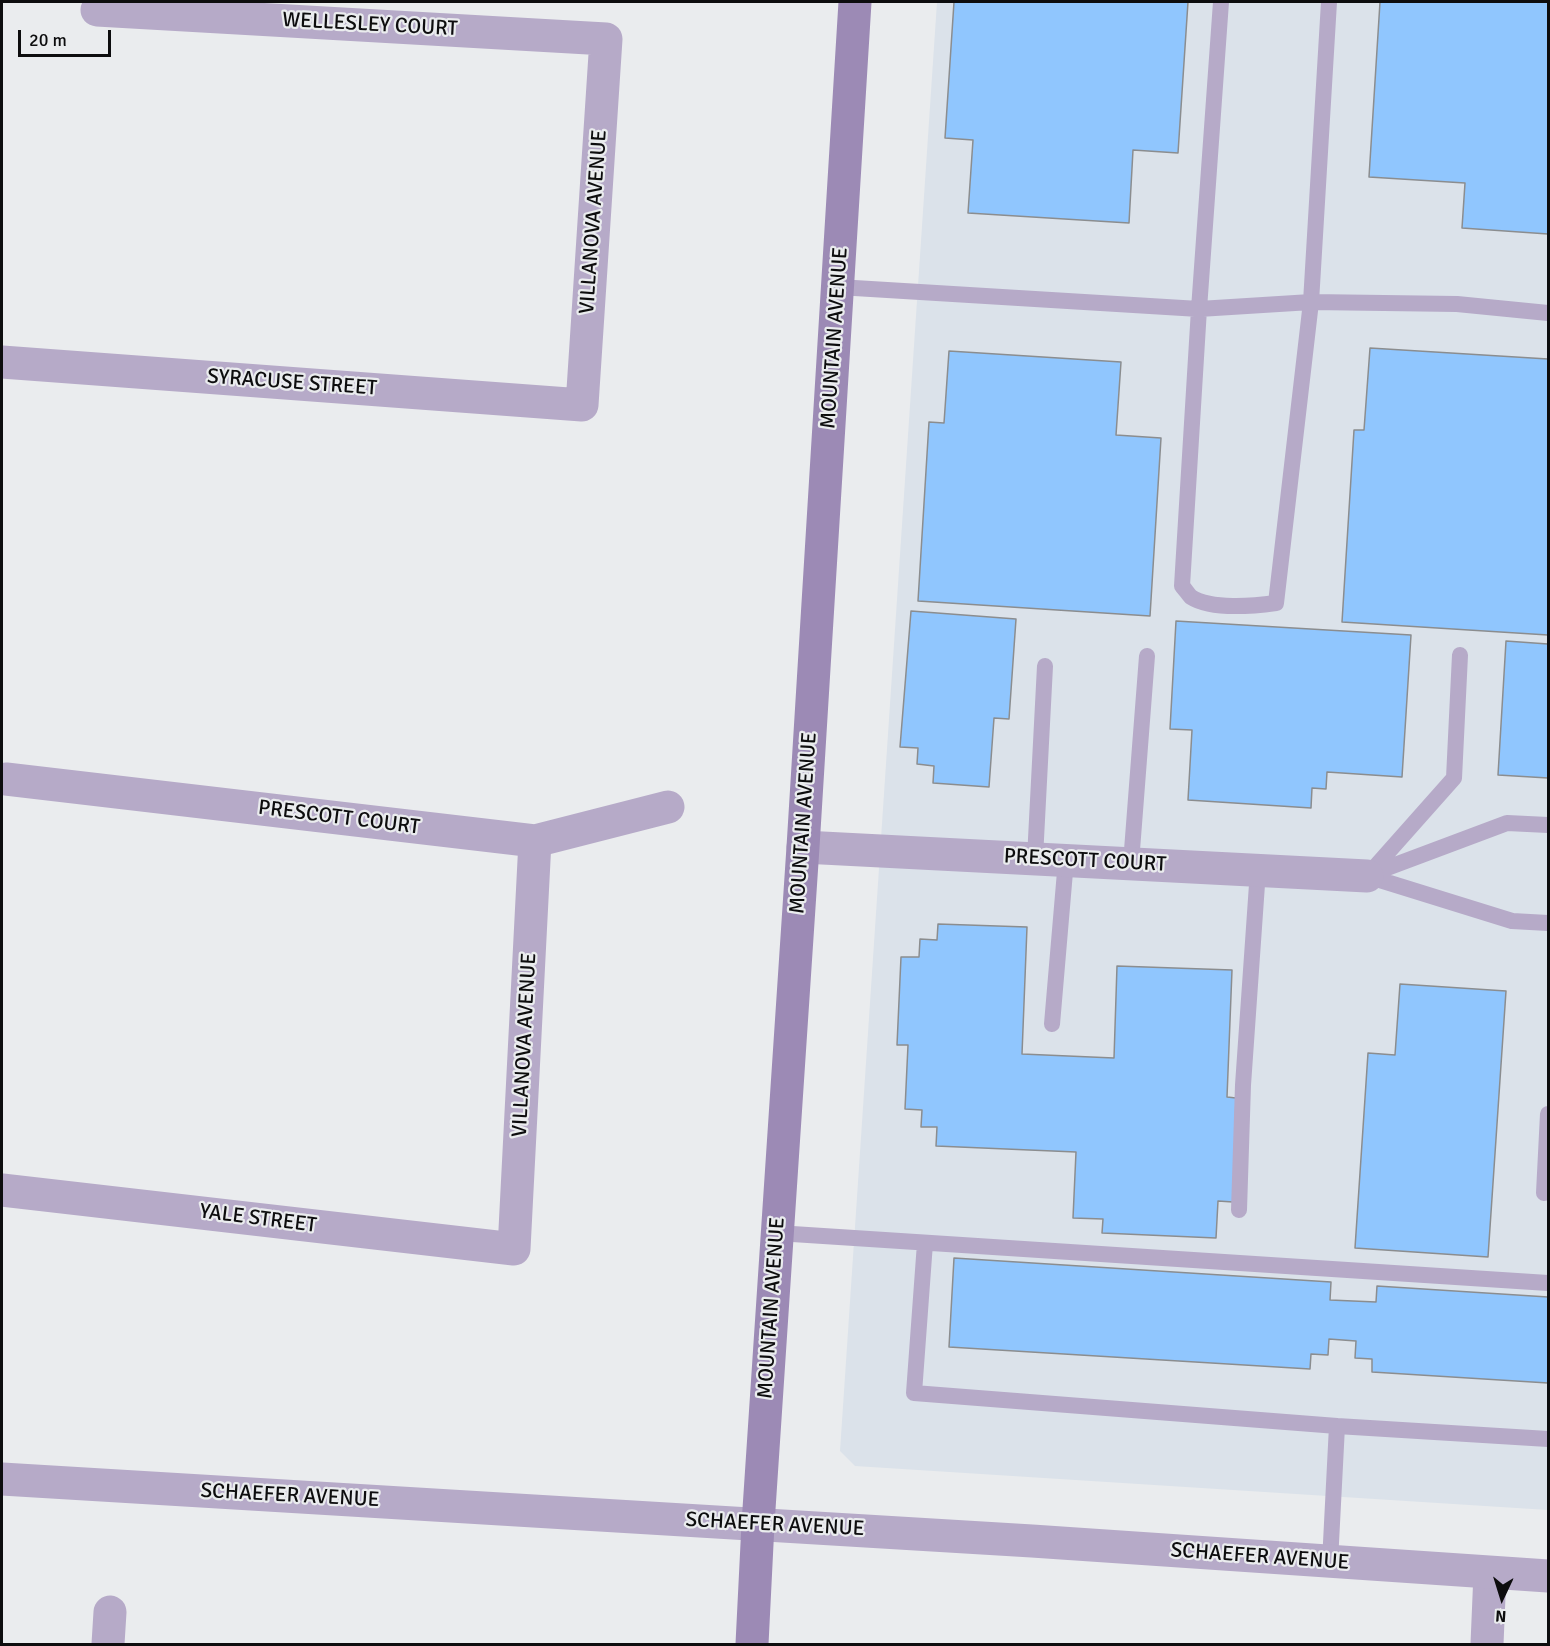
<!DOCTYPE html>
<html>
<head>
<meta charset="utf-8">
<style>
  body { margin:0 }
  #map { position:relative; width:1550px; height:1646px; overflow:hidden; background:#eaecee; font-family:Signika,sans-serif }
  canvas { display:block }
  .frame { position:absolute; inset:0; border:3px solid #0d0d0e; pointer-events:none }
  .north { position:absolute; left:1472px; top:1568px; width:60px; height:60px; -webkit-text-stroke:4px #eaecee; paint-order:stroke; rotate:184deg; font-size:16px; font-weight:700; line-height:24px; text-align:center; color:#0d0d0e }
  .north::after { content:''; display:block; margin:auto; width:21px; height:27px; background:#0d0d0e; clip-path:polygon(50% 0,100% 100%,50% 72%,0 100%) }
  .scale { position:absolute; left:18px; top:30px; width:93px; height:27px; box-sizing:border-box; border:3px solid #0d0d0e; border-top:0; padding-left:8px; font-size:18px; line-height:21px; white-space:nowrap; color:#0d0d0e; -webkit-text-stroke:4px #eaecee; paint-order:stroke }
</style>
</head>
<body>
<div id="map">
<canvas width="1550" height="1646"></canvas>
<div class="frame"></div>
<div class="north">N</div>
<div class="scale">20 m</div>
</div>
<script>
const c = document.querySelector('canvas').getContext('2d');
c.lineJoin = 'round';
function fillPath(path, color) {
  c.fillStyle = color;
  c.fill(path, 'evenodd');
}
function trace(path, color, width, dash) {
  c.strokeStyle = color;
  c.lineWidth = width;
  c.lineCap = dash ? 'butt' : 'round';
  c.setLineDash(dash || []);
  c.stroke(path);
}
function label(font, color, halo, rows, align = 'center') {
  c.font = font + ' Signika,sans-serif';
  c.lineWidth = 4.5;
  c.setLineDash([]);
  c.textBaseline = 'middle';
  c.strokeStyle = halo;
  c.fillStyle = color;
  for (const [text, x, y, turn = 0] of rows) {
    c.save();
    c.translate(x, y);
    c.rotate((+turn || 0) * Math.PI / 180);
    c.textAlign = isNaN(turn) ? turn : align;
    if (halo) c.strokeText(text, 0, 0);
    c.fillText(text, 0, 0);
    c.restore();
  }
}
const built = new Path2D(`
  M937,2H1548V1510L855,1466L840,1451Z`);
const building = new Path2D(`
  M954,2H1188L1178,153L1133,150L1129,223L968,213L973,140L945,138Z
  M1380,2H1548V234L1462,228L1465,183L1369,177Z
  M1370,348L1548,359V635L1342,622L1354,430H1364Z
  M949,351L1121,362L1116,435L1161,438L1150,616L918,601L929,422L944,423Z
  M911,611L1016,619L1009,719L994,718L989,787L933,783L934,766L917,764L918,748L900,747Z
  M1176,621L1411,635L1402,777L1327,772L1326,789L1312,788L1311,808L1188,800L1192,730L1170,729Z
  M1506,641L1548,644V778L1498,775Z
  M938,924L1027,927L1022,1054L1114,1058L1117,966L1232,970L1227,1097L1236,1098L1233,1202L1218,1201L1216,1238L1102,1233L1103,1219L1073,1218L1076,1152L936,1146L937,1127H921L922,1110L905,1109L908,1045H897L901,957H919L920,939L937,940Z
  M1400,984L1506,991L1488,1257L1355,1248L1368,1053L1395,1055Z
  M954,1258L1331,1282L1330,1300L1376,1302L1377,1286L1548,1297V1383L1372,1372V1359L1355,1358L1356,1341L1329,1339L1328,1355L1311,1354L1310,1369L949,1347Z`);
const service = new Path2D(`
  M1221,2L1199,309L1182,586C1185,589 1188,594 1191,597C1211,610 1254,606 1276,603L1311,302L1457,304L1548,313
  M838,287L1199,309L1311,302L1329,2
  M1035,858L1045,666
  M1131,863L1147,656
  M1371,874L1507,823L1548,825
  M1367,876L1454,778L1460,655
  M1367,876L1512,921L1548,923
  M1052,1024L1066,860
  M1544,1193L1548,1114
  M1239,1210L1243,1085L1258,870
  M777,1233L1548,1283
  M925,1243L914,1393L1337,1426
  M1330,1562L1337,1426L1548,1439`);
const minor = new Path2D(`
  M2,362L582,405L606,39L97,10
  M6,779L535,841L668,807
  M803,847L1367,876
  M2,1190L514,1249L535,841
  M108,1644L110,1612
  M1487,1644L1490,1573`);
const tertiary = new Path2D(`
  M2,1479L1032,1541L1548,1576`);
const secondary = new Path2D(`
  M752,1644L758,1524L803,847L855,2`);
const streetNames = [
  ["WELLESLEY COURT",370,25,3],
  ["VILLANOVA AVENUE",594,222,-86],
  ["MOUNTAIN AVENUE",835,338,-86],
  ["SYRACUSE STREET",292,383,4],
  ["PRESCOTT COURT",339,818,7],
  ["MOUNTAIN AVENUE",804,823,-86],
  ["PRESCOTT COURT",1085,861,3],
  ["VILLANOVA AVENUE",525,1045,-87],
  ["YALE STREET",258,1219,7],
  ["MOUNTAIN AVENUE",772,1308,-86],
  ["SCHAEFER AVENUE",290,1496,3],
  ["SCHAEFER AVENUE",775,1525,3],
  ["SCHAEFER AVENUE",1260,1557,4]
];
fillPath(built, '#dbe2ea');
fillPath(building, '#90c6fe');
trace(building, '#8b8d8f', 1.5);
trace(service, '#b6aac8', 16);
trace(minor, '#b6aac8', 33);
trace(tertiary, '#b6aac8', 33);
trace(secondary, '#9c8ab5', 33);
label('21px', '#0d0d0e', '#eaecee', streetNames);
</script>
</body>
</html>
